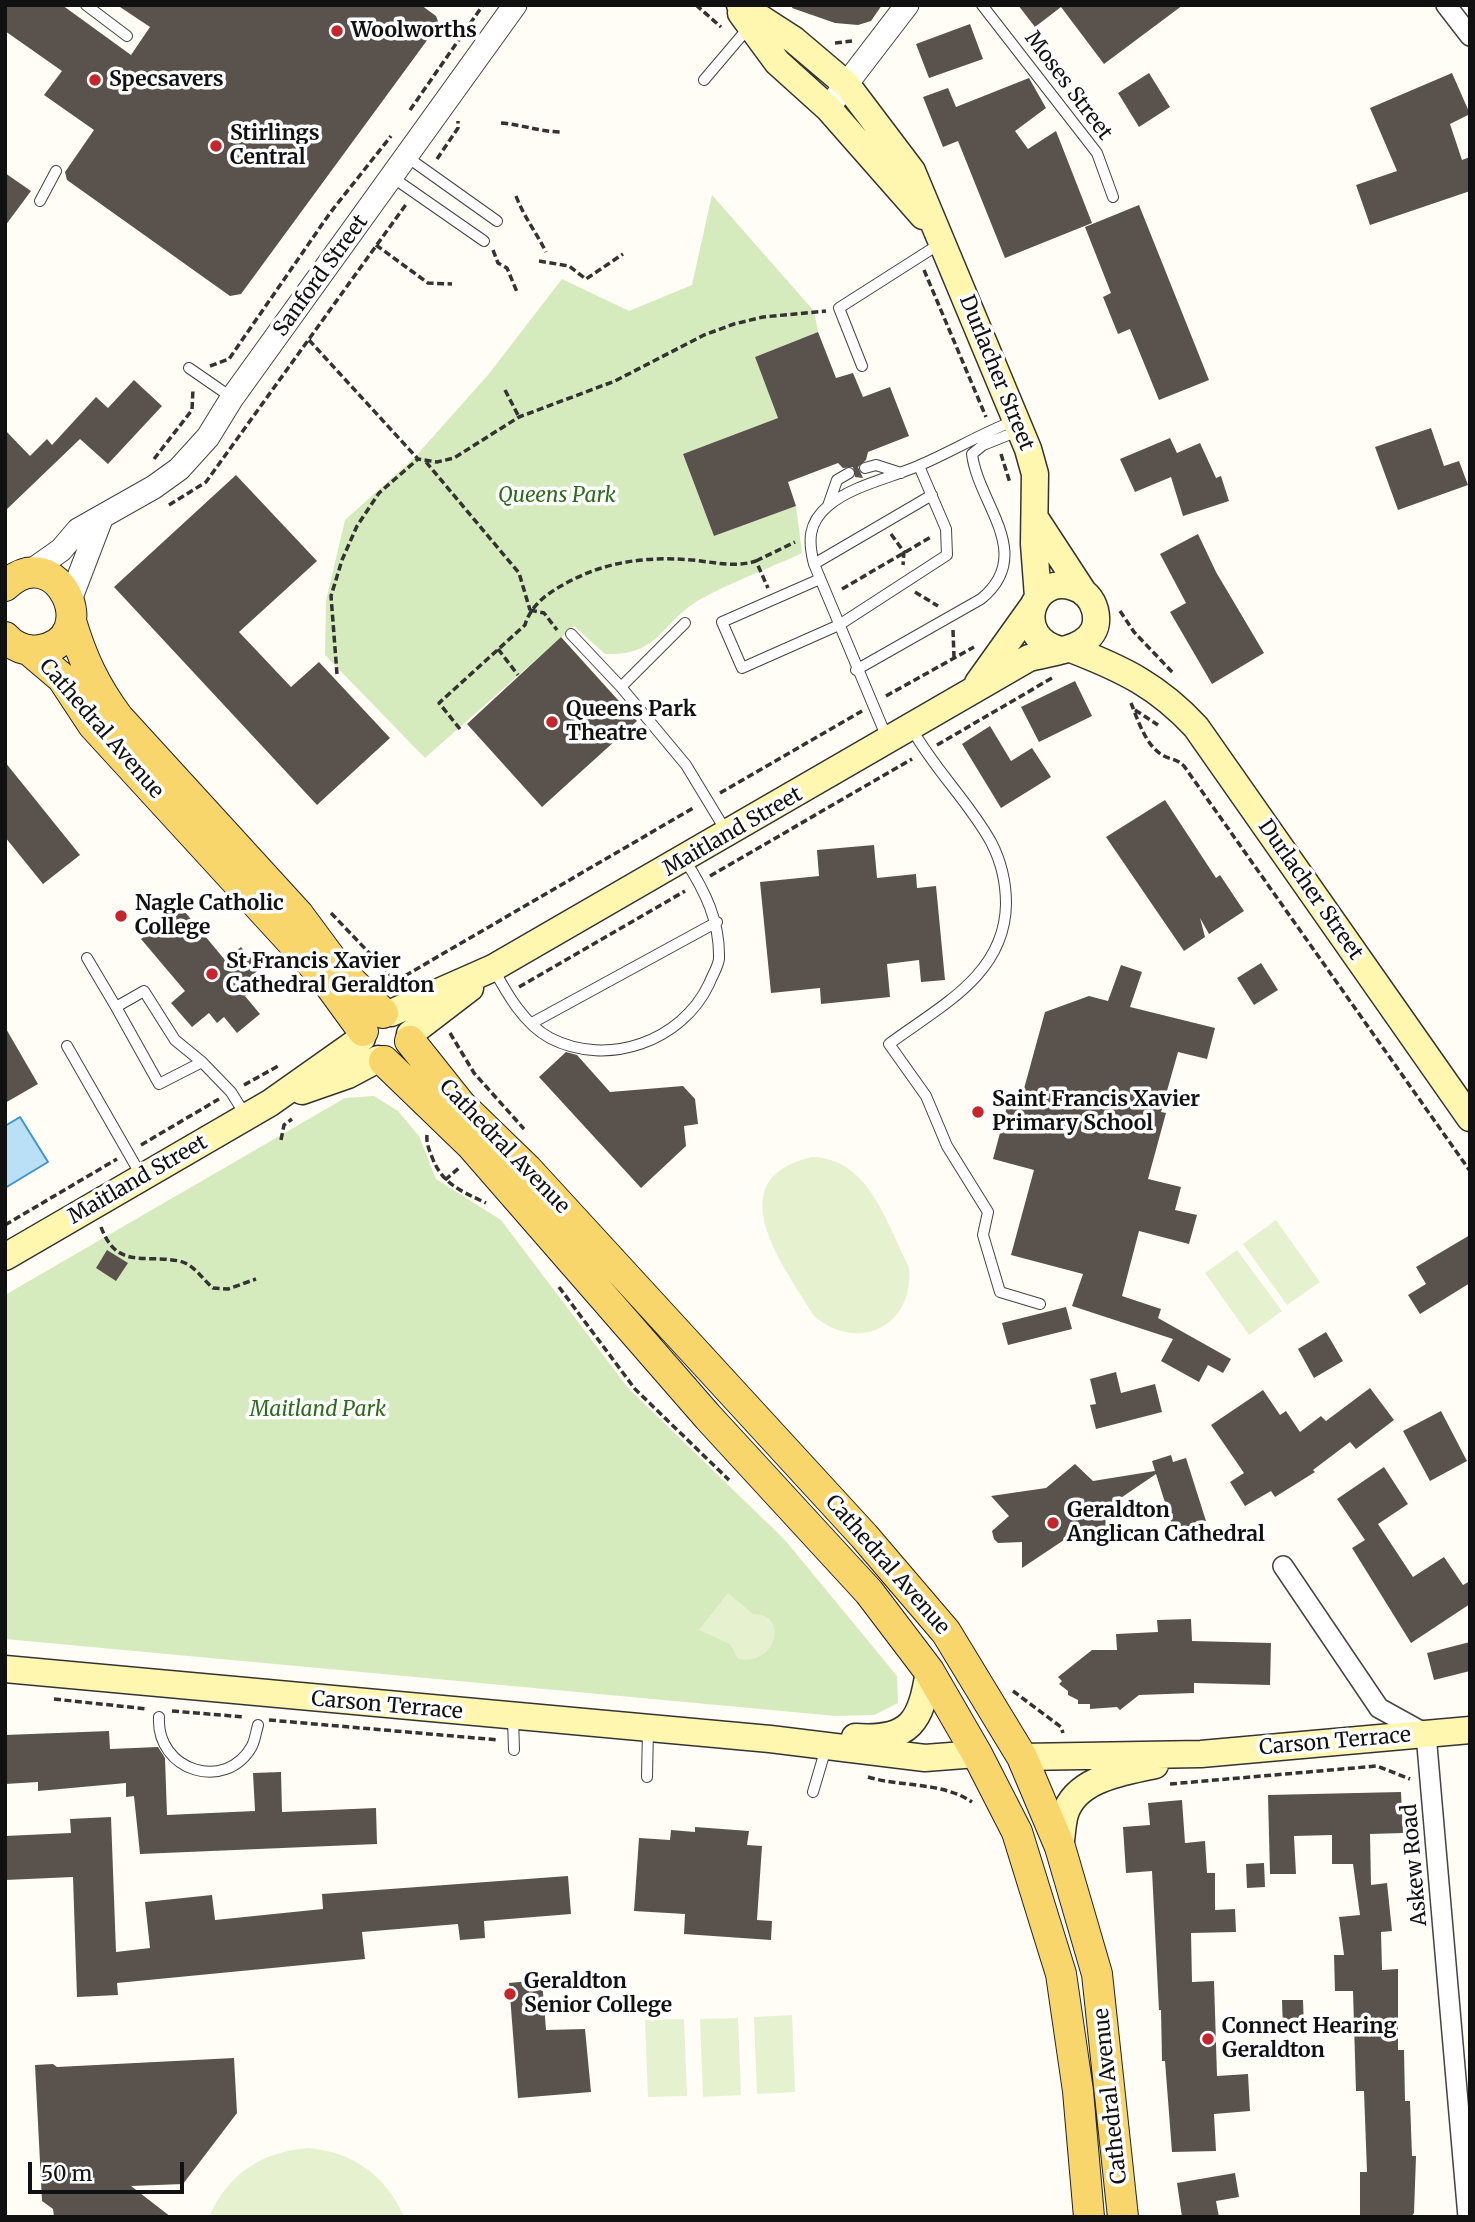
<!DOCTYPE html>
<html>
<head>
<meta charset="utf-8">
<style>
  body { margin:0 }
  #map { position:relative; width:1475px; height:2222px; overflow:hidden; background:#fffdf5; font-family:Merriweather,serif }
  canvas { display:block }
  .frame { position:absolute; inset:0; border:7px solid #111; pointer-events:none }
  .scale { position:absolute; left:28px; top:2162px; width:156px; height:32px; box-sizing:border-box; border:4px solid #111; border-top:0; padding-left:9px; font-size:21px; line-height:24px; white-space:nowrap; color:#111; -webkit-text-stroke:5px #fff; paint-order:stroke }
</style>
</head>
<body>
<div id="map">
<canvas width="1475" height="2222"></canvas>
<div class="frame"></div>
<div class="scale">50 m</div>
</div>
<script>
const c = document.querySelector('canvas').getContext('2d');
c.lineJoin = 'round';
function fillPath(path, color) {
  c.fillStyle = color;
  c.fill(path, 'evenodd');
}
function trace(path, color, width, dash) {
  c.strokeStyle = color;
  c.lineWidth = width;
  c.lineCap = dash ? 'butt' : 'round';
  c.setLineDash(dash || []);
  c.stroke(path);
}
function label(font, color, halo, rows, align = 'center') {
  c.font = font + ' Merriweather,serif';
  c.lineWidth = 7;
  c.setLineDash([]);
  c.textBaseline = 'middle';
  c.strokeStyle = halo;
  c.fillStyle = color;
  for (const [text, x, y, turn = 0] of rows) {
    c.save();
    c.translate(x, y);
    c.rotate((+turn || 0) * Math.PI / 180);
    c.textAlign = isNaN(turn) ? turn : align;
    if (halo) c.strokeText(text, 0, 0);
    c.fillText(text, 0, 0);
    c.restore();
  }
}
const green = new Path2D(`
  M712,195L814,311L818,332L755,357L778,418L683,454L714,536L796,506L802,553C768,569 731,582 699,600C661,622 661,656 605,654L574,626L425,758L325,655L326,601L345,520L414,458L488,375L562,279L629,311L692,285Z
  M374,1096L398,1111L419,1136L436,1179L501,1220L628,1388L785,1540L897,1676L898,1703L874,1715L836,1716L5,1639V1295L345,1098Z`);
const pitch = new Path2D(`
  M812,1157C869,1158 887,1224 909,1267C915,1326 858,1354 814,1316C785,1268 715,1179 812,1157Z
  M1276,1220L1320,1282L1287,1305L1243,1244Z
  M1237,1250L1282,1311L1249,1335L1205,1273Z
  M728,1593L753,1614C789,1613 778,1666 738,1659L730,1644L699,1630Z
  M792,2015L795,2092L757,2094L754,2017Z
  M738,2018L741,2095L703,2097L700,2019Z
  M684,2019L687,2096L648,2097L645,2020Z
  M308,2148C353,2152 386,2175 404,2217H209C228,2174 261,2152 308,2148Z`);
const water = new Path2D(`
  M20,1117L48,1162L5,1188V1126Z`);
const building = new Path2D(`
  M5,5H62L131,55L150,27L117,5H421L436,16L439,24L241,294L230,296L67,180L65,172L94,130L44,95L62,71L5,31Z
  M793,5H882L871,21L858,25L835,23L792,8Z
  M1018,5H1183L1104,64L1061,7L1035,27Z
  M970,24L983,59L929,78L916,44Z
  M1149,73L1170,107L1139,127L1118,93Z
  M1452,73L1470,114L1450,124L1462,160L1470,157V191L1370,225L1356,185L1397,171L1370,108Z
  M1029,78L1046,108L1015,131L1028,149L1056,131L1092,223L1005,258L958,141L943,147L923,97L948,88L956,107Z
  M5,173L31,191L5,226Z
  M1139,205L1209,380L1159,400L1130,329L1118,334L1103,297L1111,293L1085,227Z
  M818,332L836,378L853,373L863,397L890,387L909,436L868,452L866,460L858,467L863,478L855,477L853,467L843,468L838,463L788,482L796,506L714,536L683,454L778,418L755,357Z
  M134,380L162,406L108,464L80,439L5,511V430L30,456L47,439L52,445L96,397L108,408Z
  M1431,428L1444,466L1459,461L1468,485L1398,510L1375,447Z
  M1170,438L1177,453L1200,443L1216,478L1221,476L1229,501L1183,516L1171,477L1135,492L1120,459Z
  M236,475L317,561L239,632L291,687L319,662L390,738L317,805L114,587Z
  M1198,534L1216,572L1264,653L1212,684L1170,612L1186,603L1160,554Z
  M561,637L637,721L542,807L467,724Z
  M1075,681L1092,716L1039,742L1021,707Z
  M990,726L1011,761L1032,748L1051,777L1001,808L962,744Z
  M5,762L80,855L43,884L5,837Z
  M1165,800L1216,878L1220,875L1244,911L1209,934L1200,918L1205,937L1184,951L1106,837Z
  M874,845L877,878L916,874L917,888L936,886L945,980L921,982L919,960L887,964L890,997L821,1004L820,988L771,993L760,882L819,876L817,850Z
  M180,906L225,960L241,947L260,969L246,980L253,989L245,996L260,1014L237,1033L224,1017L217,1023L209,1013L192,1027L171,1003L185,991L141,939Z
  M1261,963L1278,990L1254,1005L1237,978Z
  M1121,965L1142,972L1130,1007L1215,1028L1207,1059L1178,1052L1161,1112L1166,1113L1148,1179L1181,1187L1175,1210L1197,1215L1189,1244L1139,1231L1122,1296L1161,1309L1158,1318L1231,1359L1223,1373L1208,1365L1199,1382L1161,1361L1173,1339L1072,1306L1083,1274L1011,1255L1034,1170L993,1159L1008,1103L1019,1107L1045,1012L1089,996L1108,1001Z
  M5,1027L38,1084L5,1103Z
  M566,1052L577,1055L610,1092L683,1086L695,1099L698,1124L684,1126L686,1146L641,1188L539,1077Z
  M1470,1235V1283L1420,1314L1408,1295L1426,1284L1416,1267Z
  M107,1250L128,1263L116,1281L96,1268Z
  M1066,1307L1072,1329L1008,1345L1002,1323Z
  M1326,1332L1343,1361L1314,1378L1298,1349Z
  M1116,1372L1121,1393L1155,1384L1162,1412L1096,1429L1090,1405L1096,1404L1090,1379Z
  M1370,1388L1394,1420L1356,1449L1350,1442L1313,1470L1315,1472L1275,1497L1271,1491L1245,1506L1230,1482L1244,1473L1211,1425L1263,1390L1280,1415L1286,1411L1300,1432L1321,1416L1326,1421Z
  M1441,1411L1467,1461L1430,1481L1403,1431Z
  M1171,1455L1173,1462L1186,1458L1206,1521L1174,1531L1156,1474L1106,1508L1105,1536H1070L1022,1568V1542L998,1543L994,1539L992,1531L1009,1516L991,1496L1046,1488L1075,1464L1093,1481L1155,1471L1152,1461Z
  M1384,1467L1408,1504L1378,1524L1413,1577L1444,1557L1463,1585L1470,1581V1604L1411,1643L1352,1548L1365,1540L1337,1499Z
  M1191,1619L1192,1641L1271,1643L1270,1685L1194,1683V1693L1139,1695L1120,1710L1117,1707L1090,1709V1704H1078V1700L1068,1695V1691L1059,1684L1062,1681L1058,1677L1092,1650H1117L1116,1634L1158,1632L1157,1620Z
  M1470,1642V1671L1434,1680L1427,1653Z
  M109,1731L110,1749L158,1747L165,1758L167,1815L255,1811L253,1773L281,1772L282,1812L376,1808L377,1844L140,1854L134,1796L126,1797V1783L38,1791V1782L5,1784V1735Z
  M1401,1792L1403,1833L1370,1834L1371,1885L1387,1883L1392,1931L1381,1932L1382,1970L1398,1969V2050H1404L1405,2101H1410L1412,2156H1416L1414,2213L1411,2217H1360V2172H1367L1364,2091H1356L1353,1991H1335L1334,1955H1344L1339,1917L1360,1915L1353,1864H1332V1835L1294,1836L1296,1874H1270L1268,1795Z
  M1182,1800L1185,1843L1205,1841L1207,1873H1215V1910L1235,1909L1236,1932L1191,1933L1192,1982L1214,1981L1217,2076L1248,2074L1250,2111L1214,2114L1216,2151L1172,2152L1165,2061H1162L1161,2010H1159L1152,1871L1126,1873L1123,1827L1150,1825L1148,1803Z
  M111,1817L116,1952L150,1948L145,1902L212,1895L215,1920L323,1909L322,1894L568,1876L571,1914L484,1921L485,1938L460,1940L458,1924L362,1932L365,1959L117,1983L118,1995L77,1997L73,1877L5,1880V1836L71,1833L70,1819Z
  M695,1827L749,1831L747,1845L762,1846L757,1920L772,1921L771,1940L684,1934L685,1914L634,1911L639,1838L670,1840L671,1830L695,1832Z
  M1264,1863L1265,1887L1247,1888L1246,1864Z
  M542,1980L546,2030L585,2029L591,2092L518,2098L509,1983Z
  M1282,2000H1303L1304,2030L1283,2031Z
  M234,2058L237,2113L183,2184L131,2186L171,2217H54L53,2209L42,2201L35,2065L53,2064L57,2067Z
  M1235,2173L1239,2197L1216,2201L1219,2217H1182L1177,2183Z`);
const path = new Path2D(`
  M696,5L721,27
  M835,43L852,41
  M410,110L483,5
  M501,123C524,125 540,132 563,132
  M437,159L458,128V121
  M516,196C524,217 536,232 546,252
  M376,245L428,283L452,284
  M493,250L498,263L507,268L517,292
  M539,261L569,266L586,279L623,254
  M924,270L986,417
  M309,340L418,459L437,462L454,458L519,417L615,381L704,335L734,324L763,317L826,311
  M210,366L229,359L330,213L391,136
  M505,390L519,417
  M1001,454L1010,483
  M154,459L192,410L193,389
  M426,462L519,573L530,610
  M169,505L206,482L407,203
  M891,534L904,552L903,565
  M756,561L795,542
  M842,589L931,537
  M915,592L938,606
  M530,610L544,613L557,630
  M1120,611L1134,632L1174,674
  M953,630L954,657
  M498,649L518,675
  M337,674L331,596L342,560L357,526L379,493L418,459
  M886,696L974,647
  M1131,703C1138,720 1146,747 1164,756C1172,760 1177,759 1184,766L1470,1171
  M1135,710L1158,725
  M460,729L439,703L525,625C530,607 545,595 561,586C602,562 644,556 692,560C714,562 734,568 756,561L768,588
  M937,745L1052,678
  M720,793L862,711
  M710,876L912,759
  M331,913L398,983
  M396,981L695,807
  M519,987L685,891
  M450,1033L474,1073L524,1129
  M244,1085L280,1065
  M427,1135C426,1143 429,1149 432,1157C442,1184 461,1191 486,1203
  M281,1140L284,1125L292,1119
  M141,1145L219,1099
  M445,1180L459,1168
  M5,1225L117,1159
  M101,1227C117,1270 144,1254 179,1261C194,1264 202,1279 213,1288L228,1289L256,1279
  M559,1287L635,1389L729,1480
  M1013,1691L1061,1727L1063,1733
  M54,1699L147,1709
  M172,1711L244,1717
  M269,1720L499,1740
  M868,1777C901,1787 943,1782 972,1802
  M1170,1784L1377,1766L1410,1779`);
const service = new Path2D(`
  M86,5L127,36
  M982,5L1097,153L1113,197
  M704,80L749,27
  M407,157L497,221
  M392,177L484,241
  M40,201L56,171
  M862,366L839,308L941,243
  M189,368L231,397
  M865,468L876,465L901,473
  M828,506L837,480L849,473
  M814,564L932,495
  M820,579L722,622L742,668L839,625L947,555L946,529L919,466
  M571,634L621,687L686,765L726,831
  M856,670L981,599C1036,554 978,504 972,454L983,445L1018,431
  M621,687L685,623
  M912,729C934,769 969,802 991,842C1001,861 1006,883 1006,904C1005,975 940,1006 889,1044L926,1096L947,1146L988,1212L983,1235L1000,1292L1040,1304
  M887,738L814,564C808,541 808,523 828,506C851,486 890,478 918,466C951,452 982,433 1016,420
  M87,958L116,1007
  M493,968C507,994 524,1024 550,1038C608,1068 682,1041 709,984C712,976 718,967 719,959C720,921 705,891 685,860
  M532,1023L717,922
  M67,1046L142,1177
  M202,1062L159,1084L116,1007L144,991L175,1040L202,1062L231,1092L246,1116
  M159,1717C156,1771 226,1793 252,1746C255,1740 256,1732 258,1725
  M513,1718L514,1750
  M647,1777L648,1729
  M813,1792L826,1748`);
const minor = new Path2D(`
  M1446,5L1470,36
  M1283,1566L1379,1708L1426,1734L1468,2217`);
const tertiary = new Path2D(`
  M828,108L907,5
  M27,574L61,550L78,530L154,487L179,469L208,437L232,398L515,5
  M70,600L101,519`);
const secondary = new Path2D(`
  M740,5L794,40L847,85L912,171L1028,449L1035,474L1034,544L1038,597
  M741,13L777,62L828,108L923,216
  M1037,521L1084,593
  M1071,649C1123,669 1158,686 1196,727L1470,1118
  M978,683L1033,606
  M391,1013L493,968L1029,658C1055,651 1104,649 1095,610C1092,599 1084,590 1073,587C1031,573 1011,639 1061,650
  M410,1034L470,988
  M302,1091L348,1075L378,1059
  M5,1257L270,1103L362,1038
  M5,1669L770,1739L925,1758L977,1754
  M855,1737C911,1741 921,1721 929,1671
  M1022,1757L1201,1754L1470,1730
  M1060,1847C1062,1837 1062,1824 1065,1814C1076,1778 1124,1772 1155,1765`);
const primary = new Path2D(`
  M5,586C57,536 105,639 40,650C27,652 14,647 5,637
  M71,621C82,658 95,686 118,717L298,914L338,968L383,1013
  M29,650L62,678L93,725L323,976L363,1031
  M410,1041L461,1105L527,1169L864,1536L946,1632L1022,1757L1060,1847L1097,1974L1123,2217
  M384,1061L471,1145L708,1417L869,1592L929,1671L977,1754L1017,1832L1061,1974L1078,2091L1089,2217`);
const markers = [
  [337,31,7,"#c4262e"],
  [95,80,7,"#c4262e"],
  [216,146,7,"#c4262e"],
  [552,722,7,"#c4262e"],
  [121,916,7,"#c4262e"],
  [212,974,7,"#c4262e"],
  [978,1112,7,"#c4262e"],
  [1053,1523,7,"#c4262e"],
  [510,1994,7,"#c4262e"],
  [1208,2039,7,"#c4262e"]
];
const poiNames = [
  ["Woolworths",351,31],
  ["Specsavers",109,80],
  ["Stirlings",230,134],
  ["Central",230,158],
  ["Queens Park",566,710],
  ["Theatre",566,734],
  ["Nagle Catholic",135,904],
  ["College",135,928],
  ["St Francis Xavier",226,962],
  ["Cathedral Geraldton",226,986],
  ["Saint Francis Xavier",992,1100],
  ["Primary School",992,1124],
  ["Geraldton",1067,1511],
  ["Anglican Cathedral",1067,1535],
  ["Geraldton",524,1982],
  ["Senior College",524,2006],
  ["Connect Hearing",1222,2027],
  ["Geraldton",1222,2051]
];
const streetNames = [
  ["Moses Street",1068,86,53],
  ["Sanford Street",321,276,-54],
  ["Durlacher Street",996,373,68],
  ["Cathedral Avenue",101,729,49],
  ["Maitland Street",733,832,-30],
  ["Durlacher Street",1310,890,55],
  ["Cathedral Avenue",504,1147,46],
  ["Maitland Street",138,1180,-30],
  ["Cathedral Avenue",887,1565,49],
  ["Carson Terrace",387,1706,5],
  ["Carson Terrace",1335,1742,-5],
  ["Askew Road",1415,1865,-95],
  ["Cathedral Avenue",1111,2096,-96]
];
const parkNames = [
  ["Queens Park",557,496],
  ["Maitland Park",318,1410]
];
fillPath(green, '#d5ebbd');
fillPath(pitch, '#e6f2cf');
fillPath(water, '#b9e0f7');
trace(water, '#3f96cf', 2);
fillPath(building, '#5a524d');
trace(service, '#444', 12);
trace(minor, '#444', 22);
trace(tertiary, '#444', 25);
trace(secondary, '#333', 29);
trace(primary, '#222', 32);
trace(path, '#333', 3.5, [7, 3.5]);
trace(service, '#fff', 10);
trace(minor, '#fff', 19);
trace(tertiary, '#fff', 23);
trace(secondary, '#fff6b0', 26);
trace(primary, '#f9d66b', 30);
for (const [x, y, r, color] of markers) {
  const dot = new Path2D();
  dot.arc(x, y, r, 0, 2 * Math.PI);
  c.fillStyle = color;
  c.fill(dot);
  trace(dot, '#fff', 2.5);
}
label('bold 21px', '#111', '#fff', poiNames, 'left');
label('21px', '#111', '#fff', streetNames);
label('italic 21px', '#2f6b1f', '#fff', parkNames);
</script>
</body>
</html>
